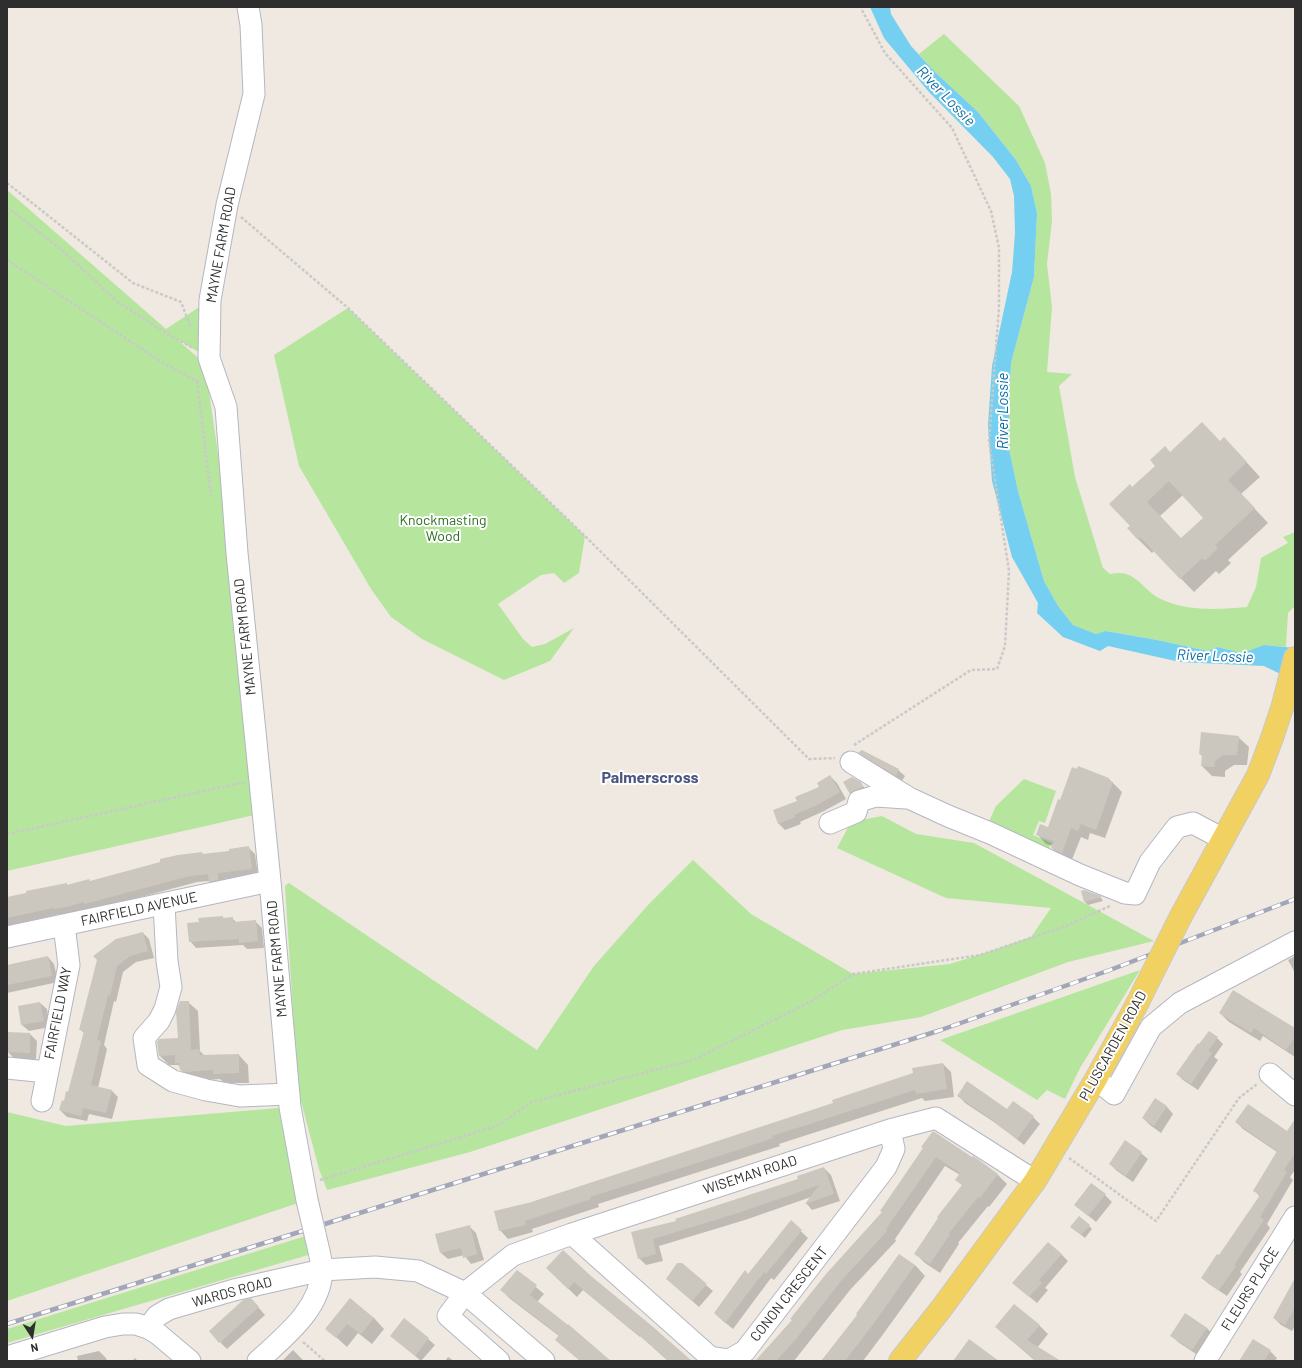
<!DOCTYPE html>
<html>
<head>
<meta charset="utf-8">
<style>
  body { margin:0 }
  #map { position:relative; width:1302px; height:1368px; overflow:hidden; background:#efe9e1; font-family:Barlow,sans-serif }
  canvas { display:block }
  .frame { position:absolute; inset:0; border:8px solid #2e2e2e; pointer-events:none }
  .north { position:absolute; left:12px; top:1316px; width:40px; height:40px; -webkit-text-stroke:3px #fff; paint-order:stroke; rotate:168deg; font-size:11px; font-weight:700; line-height:16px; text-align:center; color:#2e2e2e }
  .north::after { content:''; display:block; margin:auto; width:14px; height:18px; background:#2e2e2e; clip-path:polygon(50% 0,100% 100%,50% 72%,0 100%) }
</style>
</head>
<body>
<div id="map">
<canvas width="1302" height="1368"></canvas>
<div class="frame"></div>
<div class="north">N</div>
</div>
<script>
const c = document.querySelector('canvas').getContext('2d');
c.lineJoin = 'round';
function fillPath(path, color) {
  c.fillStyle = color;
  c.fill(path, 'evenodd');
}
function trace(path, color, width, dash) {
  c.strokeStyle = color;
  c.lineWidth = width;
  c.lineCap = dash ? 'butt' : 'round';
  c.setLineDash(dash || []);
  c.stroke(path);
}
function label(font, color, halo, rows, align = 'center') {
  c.font = font + ' Barlow,sans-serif';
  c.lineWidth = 4;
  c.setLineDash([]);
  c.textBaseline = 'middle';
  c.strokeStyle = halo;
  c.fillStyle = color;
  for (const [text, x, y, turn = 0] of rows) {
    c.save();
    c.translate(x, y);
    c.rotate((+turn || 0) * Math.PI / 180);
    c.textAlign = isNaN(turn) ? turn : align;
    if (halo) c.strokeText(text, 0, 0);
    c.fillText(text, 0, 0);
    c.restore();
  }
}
const green = new Path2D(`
  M944,34L1019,106L1045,163L1051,194L1052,221L1047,264L1052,307L1047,372L1072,374L1059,386L1075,477L1103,568L1110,574C1133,569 1139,584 1154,595C1159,599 1168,602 1174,604C1196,611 1225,609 1247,607L1256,587L1261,558L1288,543L1283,537L1295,532V606L1288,613L1286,647L1264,645L1242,653L1217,647L1208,651L1157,640L1107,631L1096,634L1073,625L1058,606L1044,581L1018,491L1008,444L1011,363L1034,277L1037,213L1031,186L1016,160L978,112L935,72L919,54Z
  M7,190L166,329L210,300L209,358L178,340L205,364L249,669L263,813L7,871Z
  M348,308L585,536L579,573L564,583L554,573L541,575L498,604L523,639L532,647L545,644L574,628L550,661L504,680L422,639L391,617L371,589L299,466L274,355Z
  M1024,779L1056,791L1045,823L1039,821L1033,835L1052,843L1046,854L987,826L996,806Z
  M882,816L916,834L974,843L1154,941L1068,962L921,1017L842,1030L470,1152L327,1190L319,1169L298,1090L285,886L289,883L537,1050L594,966L648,905L693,860L751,914L853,974L950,964L988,952L1031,937L1051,908L946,898L837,848L851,822Z
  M1140,970L1080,1068L1065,1099L1047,1090L1037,1100L940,1040Z
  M290,1107L307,1200L7,1301V1112L66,1126Z
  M312,1234L315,1253L7,1343V1329Z`);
const water = new Path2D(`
  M870,7H890L891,14L911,46L935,72L978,112L1016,160L1031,186L1037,213L1034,277L1011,363L1008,444L1018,491L1044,581L1058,606L1073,625L1096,634L1106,631L1157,640L1208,651L1217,647L1242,653L1264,645L1295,648V681L1264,666L1180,662L1108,646L1100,651L1063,637L1037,613L1038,603L1012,557L992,481L988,425L992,366L1012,272L1015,233L1014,196L1010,179L993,157L929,92L884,38Z`);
const shadow = new Path2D(`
  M1220,442L1238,453L1260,477L1241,494L1268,523L1228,560L1231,563L1219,574L1216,571L1194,592L1154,551L1152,553L1138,539L1131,526L1132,488L1170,453ZM1183,495L1204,518L1181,539L1160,516Z
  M1238,737L1249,747L1247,765H1234L1225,771V777L1212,776L1202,766L1203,757L1200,754Z
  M860,753L898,770L905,776L902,781L866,759Z
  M830,776L837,783L846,799L824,811L800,822L801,824L785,830L778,823L798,802L820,788Z
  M1108,778L1122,792L1105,838L1090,833L1088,840L1081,837L1071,862L1062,858L1052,848L1053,846L1046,844L1037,834L1048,828L1061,801Z
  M860,783L867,790L857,800L850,793Z
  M248,847L255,854L258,875L224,879L225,886L217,888L209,881L197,882L92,910L62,915L60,914L7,926V898L67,884L68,886L90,882L202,853L204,855L230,852Z
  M1082,891H1084L1101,898L1103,901L1088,905L1085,902Z
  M223,917L224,919L232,918L237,923L255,921L262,928L264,948L247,949L243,945L196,948L190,941L200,923Z
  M143,933L149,939L154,958L136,962L123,972L116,1002L114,1001L104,1045L107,1049L98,1088L112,1091L118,1097L112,1119L89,1114L87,1121L67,1117L60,1110L69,1093L84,1033L80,1029L98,960Z
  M1295,956V973L1288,960Z
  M48,957L54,964L58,982L7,993V966Z
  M188,1002L198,1011L200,1051L205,1056L239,1055L248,1065L249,1083H224L220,1079L195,1081L190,1080L181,1070L180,1067L178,1065H169L160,1056L179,1039Z
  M40,1003L47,1009L50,1027L29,1031L22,1025Z
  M1220,1013L1295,1029V1057L1263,1036L1260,1041L1229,1022Z
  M30,1034L37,1041L36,1059H15L8,1052Z
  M1217,1038L1223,1044L1214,1057L1218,1060L1198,1090L1183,1080L1177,1074Z
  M943,1064L951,1072L954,1097L925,1101L922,1098L779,1144L780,1146L727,1163L598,1204L599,1207L532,1229L533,1232L508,1239L500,1230L532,1202L835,1104Z
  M959,1096L1007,1110L1013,1102L1033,1117L1040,1124L1024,1145L1000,1126L965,1103Z
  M1155,1099L1167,1107L1173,1114L1161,1133L1150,1125L1143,1118Z
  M1295,1121V1170L1290,1177L1293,1180L1267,1224L1270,1228L1240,1272L1242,1274L1227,1296L1209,1284L1202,1278L1220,1257L1260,1197L1254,1190L1277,1152L1243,1129L1236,1122L1287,1133Z
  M932,1133L997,1174L1007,1184L989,1207L988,1206L958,1243L959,1244L940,1273L925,1263L916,1254L963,1186L956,1180L960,1175L945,1166L895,1239L896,1241L850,1290L794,1361H757L793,1320L883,1213L924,1149L922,1147Z
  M1141,1153L1148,1159L1133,1182L1117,1171L1110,1164Z
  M824,1168L831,1175L840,1201L812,1210L806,1203L811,1197L745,1220L659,1246L663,1261L646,1265L639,1258L632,1233L677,1222L799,1179Z
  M1105,1195L1112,1202L1096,1222L1075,1205Z
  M791,1222L808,1238L774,1280L771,1278L733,1329L722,1320L748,1275Z
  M469,1226L476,1233L484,1260L471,1264L464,1255L448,1259L441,1253Z
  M1089,1226L1092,1229L1085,1238L1075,1230Z
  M1061,1254L1068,1261L1045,1288L1048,1290L1037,1303L1013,1283Z
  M681,1264L713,1291L699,1307L674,1285Z
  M915,1265L925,1276L884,1333L863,1361H823Z
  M517,1271L544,1294L537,1302L610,1361H580L559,1336L509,1298L502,1290Z
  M556,1277H590L690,1361H668L641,1336L640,1337L583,1290L577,1297Z
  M1295,1281V1326L1292,1331L1281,1325L1274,1318Z
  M350,1300L374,1318L384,1329L372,1344L358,1333L347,1347L327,1329Z
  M258,1307L265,1315L227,1349L220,1342Z
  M1186,1314L1207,1328L1213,1335L1199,1356L1178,1342L1171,1335Z
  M1039,1325L1048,1334L1037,1348L1057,1361H1034V1360L996,1327Z
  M392,1336L428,1339L435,1345L421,1361Z
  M1254,1340L1270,1351L1277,1358L1275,1361H1240Z
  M293,1350L304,1361H305H282Z
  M99,1351L106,1358L107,1361H78L77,1356Z
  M448,1357L454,1361H445Z
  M135,1358L138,1361H132Z`);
const building = new Path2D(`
  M1202,422L1220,441L1224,437L1247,462L1228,480L1255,508L1215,545L1218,548L1205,561L1202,558L1180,579L1140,537L1138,540L1127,528L1130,526L1109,504L1130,484L1132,487L1155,466L1150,460L1165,446L1170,452ZM1169,481L1203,518L1181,538L1147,502Z
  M1201,732L1239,736L1237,755H1223L1215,761L1214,767L1201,766L1202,755L1199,754Z
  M862,750L899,769L896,776L858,753Z
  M1078,766L1109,778L1108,780L1113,782L1096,830L1081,824L1078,831L1071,828L1062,853L1051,848L1054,841L1036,835L1040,824L1048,827L1058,799L1060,800L1072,767L1077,769Z
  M830,775L840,792L817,805L794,815L795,817L778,824L773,810L797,801L795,797L819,787L817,783Z
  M852,777L861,782L863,787L855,790L850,794L843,782Z
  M249,846L252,869L218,873V880L209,882L208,874L190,876L84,904V902L66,907L54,909L53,908L7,918V897L26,893V891L67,883V885L89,879L90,881L160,862V859L178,855L202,852V854L229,851V849Z
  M1084,890L1101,896L1102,897L1084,902L1081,891Z
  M223,916V918L233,917V922L256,920L258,941L239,943V939L189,942L187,923L199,922L198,918Z
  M143,932L148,951L130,956L117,966L110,996L108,995L97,1040L101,1041L91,1085L112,1090L106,1113L83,1108L81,1116L59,1110L62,1100L64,1101L66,1091L68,1092L84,1031L79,1030L97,960L93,956L116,939Z
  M48,956L52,976L7,985V965Z
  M1233,990L1295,1028V1037L1286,1050L1254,1028L1251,1033L1219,1013Z
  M180,1001H189L191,1050L199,1049L200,1055L239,1054V1073L213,1074V1070L185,1072L180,1070L179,1063H175V1055L159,1056L157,1042L159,1039L178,1038L176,1012Z
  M40,1002L44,1021L21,1025L18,1006Z
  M1209,1031L1218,1037L1208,1051L1212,1053L1191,1084L1176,1074L1198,1043L1199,1044Z
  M8,1032L30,1033V1053L7,1052Z
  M943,1063L947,1089L916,1094L915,1090L772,1136L773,1138L719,1156L590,1197L591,1199L525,1221L526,1225L499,1231L494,1211L532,1202L833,1103L832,1100L913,1073L912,1068Z
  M967,1081L1007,1109L1013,1101L1034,1116L1017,1139L996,1124L997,1123L957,1096Z
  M1155,1098L1167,1106L1154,1126L1142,1118Z
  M1248,1104L1287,1131L1295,1119V1153L1284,1170L1287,1172L1260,1217L1264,1220L1234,1265L1236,1266L1219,1290L1201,1278L1217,1254L1219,1255L1260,1195L1253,1191L1277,1151L1235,1122Z
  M933,1131L972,1157L973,1156L979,1160L998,1174L980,1198L978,1197L949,1233L950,1234L930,1264L914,1254L938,1218L937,1217L962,1185L955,1180L960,1173L936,1157L886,1229L887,1231L841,1281L796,1339L776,1361H755L792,1320L790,1319L826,1274L882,1212L880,1211L923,1148L921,1147Z
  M1125,1140L1142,1152L1126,1176L1109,1164Z
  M824,1167L834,1194L805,1204L819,1185L738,1213L653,1239L656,1254L638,1259L631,1232L676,1221L675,1219L798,1179L797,1176Z
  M1091,1183L1106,1194L1088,1216L1074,1205Z
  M1079,1216L1090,1225L1081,1235L1070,1227Z
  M791,1220L802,1230L766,1274L764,1272L725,1323L714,1313L745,1270L748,1274Z
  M470,1225L477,1254L463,1258L461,1248L440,1253L435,1234Z
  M1048,1242L1062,1254L1039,1280L1042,1283L1029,1297L1012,1283Z
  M563,1250L591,1276L652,1326L692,1361H668L632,1329L631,1330L574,1282L568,1289L546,1268Z
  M899,1254L915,1265L874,1323L845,1361H821L857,1315L856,1314Z
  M677,1263H682L707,1284L692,1301L666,1279Z
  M517,1270L537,1285L530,1295L568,1325V1324L611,1361H580L555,1340L559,1335L500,1290Z
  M1295,1278V1307L1285,1325L1273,1318Z
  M251,1298L259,1307L219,1343L209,1331L243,1300Z
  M350,1298L374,1318L361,1334L347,1324L336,1338L325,1329Z
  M1014,1304L1040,1325L1027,1340L1061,1361H1036L995,1327Z
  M1185,1313L1207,1328L1192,1350L1170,1336Z
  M404,1318L429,1338L415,1356L390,1336Z
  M969,1339L999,1361H953Z
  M1253,1339L1271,1350L1264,1361H1239Z`);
const path = new Path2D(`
  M7,183L133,283L181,302L191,328
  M7,207L63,251L118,302L163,331L193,348
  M241,217L348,308L585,536L809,759L835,758
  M7,260L163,363L197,381L199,380
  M197,381L211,496
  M854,745L971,670L997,669L1005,646L1009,571L989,441L999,308V248L991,211L952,128L885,53L862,10V7
  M7,834L241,783L244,784
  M1069,1158L1156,1221L1239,1098L1257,1084
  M320,1180L497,1126L532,1102L693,1060L810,1002L853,974L980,955L1066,926L1110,906
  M303,1342L325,1361`);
const minor = new Path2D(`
  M248,7L251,25L254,94L227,205L210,300L209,358L226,407L237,553L270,881L290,1107L307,1200
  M851,762L909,798L948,816L990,833L1080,875L1125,893L1135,894L1150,862L1177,827L1193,823L1223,839
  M830,823L856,812L859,801L876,796L906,798
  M164,904L167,961L171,987L165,1009L159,1021L144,1038L148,1065L173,1081L206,1090L240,1096L289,1094
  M7,937L270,881
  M7,1068L47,1072
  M1270,1074L1295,1095
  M1096,1079L1114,1094L1151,1027L1180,1003L1295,942
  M42,1101L69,965L64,925
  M572,1234L710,1357L729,1360L745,1351L886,1167L894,1149L890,1130
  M148,1328L157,1316L169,1309L234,1290L322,1270L375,1267L418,1271L465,1293L544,1361
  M7,1357L105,1327L123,1324H136L148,1328L158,1334L190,1361
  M258,1361C284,1337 321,1309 322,1270C322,1260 317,1244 315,1234
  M499,1361L448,1316L465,1293L513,1255L572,1234L890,1130L936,1118L1035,1181
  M1205,1361L1295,1217`);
const major = new Path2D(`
  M1181,916L1258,775L1272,738L1283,705L1295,658
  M900,1361L941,1309L1035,1181L1096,1079L1137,1004`);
const rail = new Path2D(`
  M7,1324L941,1030L1110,970L1295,899`);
const minorBridge = new Path2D(`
  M307,1200L315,1234`);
const majorBridge = new Path2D(`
  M1137,1004L1181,916`);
const streetNames = [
  ["MAYNE FARM ROAD",221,245,-80],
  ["MAYNE FARM ROAD",245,637,-96],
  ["FAIRFIELD AVENUE",139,909,-12],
  ["MAYNE FARM ROAD",277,959,-95],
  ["FAIRFIELD WAY",58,1013,-79],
  ["PLUSCARDEN ROAD",1113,1046,-61],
  ["WISEMAN ROAD",750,1175,-18],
  ["FLEURS PLACE",1250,1289,-58],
  ["WARDS ROAD",232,1292,-15],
  ["CONON CRESCENT",789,1294,-52]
];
const parkNames = [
  ["Knockmasting",443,520],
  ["Wood",443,536]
];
const waterNames = [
  ["River Lossie",946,96,46],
  ["River Lossie",1003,411,-90],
  ["River Lossie",1215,656,2]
];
const quarterNames = [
  ["Palmerscross",650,778]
];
fillPath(green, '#b6e59e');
fillPath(water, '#75cff0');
fillPath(shadow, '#0003');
fillPath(building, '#cbc7bf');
trace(minor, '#b4b7c1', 23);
trace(major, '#c9c9c9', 24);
trace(path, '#c9c9c9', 2.5, [3, 2]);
trace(minor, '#fff', 21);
trace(major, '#f2d163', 22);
trace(rail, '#a3a6b8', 4.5);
trace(rail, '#fff', 3, [9]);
trace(minorBridge, '#b4b7c1', 23, []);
trace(majorBridge, '#c9c9c9', 24, []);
trace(minorBridge, '#fff', 21);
trace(majorBridge, '#f2d163', 22);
label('14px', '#2e2e2e', '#fff', streetNames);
label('14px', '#2c6e1b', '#fff', parkNames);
label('italic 15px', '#0d6fa3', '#fff', waterNames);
label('bold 16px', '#4d5680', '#fff', quarterNames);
</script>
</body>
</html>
